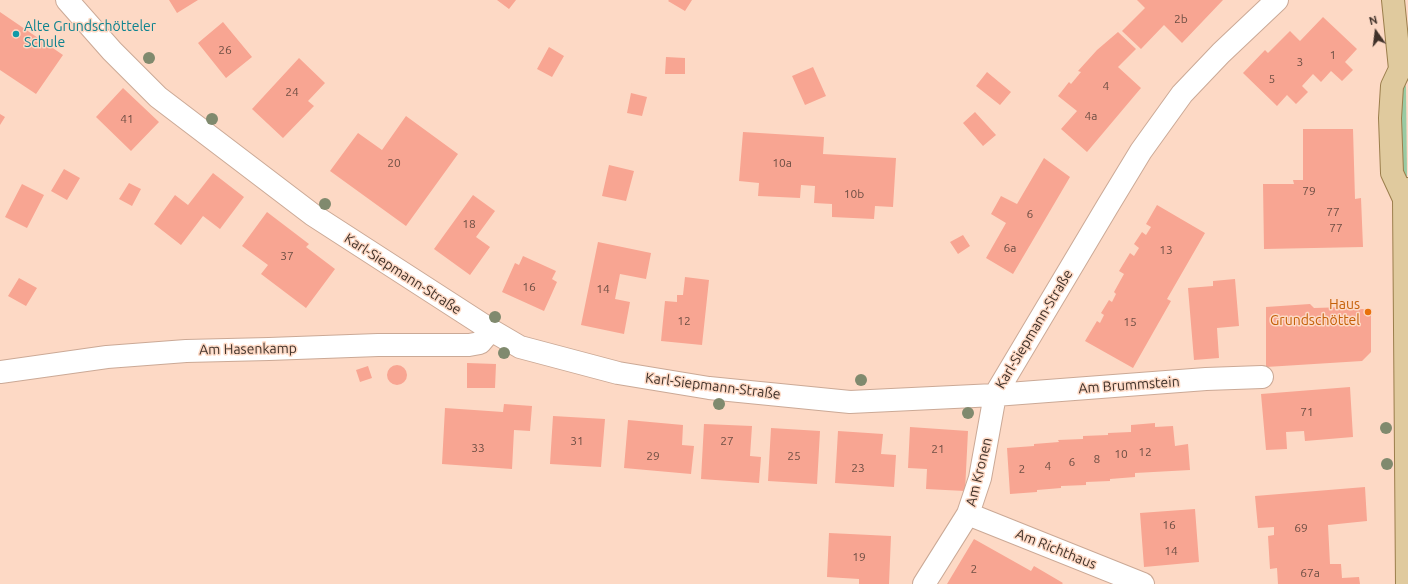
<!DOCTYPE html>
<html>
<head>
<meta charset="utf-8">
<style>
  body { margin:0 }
  #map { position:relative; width:1408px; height:584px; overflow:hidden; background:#fdd9c5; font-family:Ubuntu,sans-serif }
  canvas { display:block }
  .north { position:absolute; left:1356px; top:12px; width:40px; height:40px; -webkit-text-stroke:3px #fdd9c5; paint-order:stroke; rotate:346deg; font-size:11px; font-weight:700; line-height:16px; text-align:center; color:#40322a }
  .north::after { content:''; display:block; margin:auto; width:14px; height:18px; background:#40322a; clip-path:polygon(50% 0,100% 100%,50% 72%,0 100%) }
</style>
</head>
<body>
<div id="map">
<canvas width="1408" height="584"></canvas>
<div class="north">N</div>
</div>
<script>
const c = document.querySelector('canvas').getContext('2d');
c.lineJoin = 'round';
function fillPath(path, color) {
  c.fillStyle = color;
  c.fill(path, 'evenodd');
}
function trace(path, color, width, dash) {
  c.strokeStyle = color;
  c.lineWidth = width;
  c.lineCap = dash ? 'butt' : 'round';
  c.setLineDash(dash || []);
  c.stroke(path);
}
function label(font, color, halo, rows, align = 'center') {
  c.font = font + ' Ubuntu,sans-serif';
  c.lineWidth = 3;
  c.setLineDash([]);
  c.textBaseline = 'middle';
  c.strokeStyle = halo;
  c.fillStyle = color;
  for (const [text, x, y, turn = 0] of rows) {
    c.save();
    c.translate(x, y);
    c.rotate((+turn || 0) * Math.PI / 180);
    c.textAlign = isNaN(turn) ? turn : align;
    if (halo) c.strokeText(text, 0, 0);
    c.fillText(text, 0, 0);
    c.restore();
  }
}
const green = new Path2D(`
  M1403,83L1405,84L1406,87L1407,177L1406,181H1402L1398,137Z`);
const building = new Path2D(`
  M169,0H198L177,13Z
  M497,0H516L509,9Z
  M669,0H692L685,11L668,1Z
  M1137,0H1223L1182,43L1164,25L1141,49L1122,31L1145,8Z
  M0,12L63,55L36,94L0,70Z
  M1323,17L1357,49L1345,62L1353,70L1342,81L1331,71L1321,82L1313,74L1302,86L1308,92L1296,104L1287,95L1277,106L1243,73L1265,50L1268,53L1290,31L1300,41Z
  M223,22L252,57L226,78L198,43Z
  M1118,32L1136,49L1118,67L1141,88L1087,152L1061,129L1077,111L1058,96L1069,82L1071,84L1081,72L1078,71L1097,50Z
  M549,47L564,56L552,77L537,69Z
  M666,57L685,58V74H665Z
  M299,58L325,83L308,101L314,106L283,138L252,109Z
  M813,67L826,96L805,105L792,76Z
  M987,72L1011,92L1000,105L976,86Z
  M123,88L159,122L131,151L96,117Z
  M631,93L647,97L642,116L627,113Z
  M975,112L996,135L983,146L963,123Z
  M0,114L5,117L0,125Z
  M406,116L458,154L406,226L330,171L358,133L382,150Z
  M1303,129H1353L1355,199L1361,198L1363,247L1264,249L1263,184H1294L1293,180H1303Z
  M743,132L824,137L823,154L896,158L893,207L875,206L874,219L832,217V204L814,203L815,186L801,185L800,198L758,196L759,183L739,181Z
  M1044,158L1070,177L1013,274L986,258L1006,223L991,214L1001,196L1017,204Z
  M609,165L634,171L626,201L602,196Z
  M64,169L80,178L67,200L51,191Z
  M213,173L244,197L220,229L203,216L181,245L154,224L175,195L188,205Z
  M129,183L141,189L132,206L119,199Z
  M22,184L44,195L27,228L5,217Z
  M473,195L495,211L476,237L490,247L470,275L434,249Z
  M1157,205L1205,233L1167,299L1171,301L1133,368L1085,341L1097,321L1100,323L1104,315L1101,313L1109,300L1112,302L1116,294L1114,292L1124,274L1119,271L1130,253L1134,256L1139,248L1134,244L1142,232L1146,235L1151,227L1146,224Z
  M267,212L309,244L306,247L335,269L306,308L261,274L268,265L242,246Z
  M963,235L970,246L958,254L950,242Z
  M598,242L651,253L646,279L620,274L615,299L630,302L624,334L581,325Z
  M523,256L556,271L552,279L557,282L544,311L502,292L515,263L519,265Z
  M685,277L709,280L702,345L661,341L665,301L677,302V295H683Z
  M19,278L37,288L26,306L8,296Z
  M1235,279L1239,326L1217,328L1219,358L1194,360L1188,288L1213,286V281Z
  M1310,304L1314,308L1347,307V310L1363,309L1368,312L1371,315V352L1362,361L1266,367V307Z
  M467,363L496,364L495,388H467Z
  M387 375a10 10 0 1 1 20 0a10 10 0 1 1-20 0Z
  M368,366L372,378L360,382L356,370Z
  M1350,387L1353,437L1305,441L1304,431L1286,432L1287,449L1266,450L1261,394Z
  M504,404L532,406L530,431L514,430L512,469L442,464L445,408L503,412Z
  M553,416L605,419L601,467L550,464Z
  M628,420L683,425L682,445L694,446L691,474L624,468Z
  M1155,423V427L1173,426L1175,446L1188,444L1190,470L1135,473V477L1110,479V481L1086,482V485L1061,486V488L1037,490V492L1010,494L1007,448L1034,446V444L1059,442L1058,440L1083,439V436L1108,435V433L1131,432V425Z
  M704,424L752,426L750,456L761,457L759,483L701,479Z
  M910,427L968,431L965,491L926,489L927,469L908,468Z
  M771,428L820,431L817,484L768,481Z
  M838,431L883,434L881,454L896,455L894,487L835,483Z
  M1365,487L1367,521L1328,525L1330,564H1341L1342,578L1359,577L1360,584H1278L1277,568L1270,569L1268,536L1274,535V527L1258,528L1255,496Z
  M1195,509L1199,562L1144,567L1140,513Z
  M829,533L891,536L889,584H859V579L827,577Z
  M974,539L1031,571L1034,566L1063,583L1062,584H947Z`);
const minor = new Path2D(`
  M67,0L112,51L158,97L313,215L491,330L520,347L618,373L709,388L850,402L995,395L1206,379L1262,377
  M0,372L107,357L186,351L269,349L378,345H469L480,343L491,330
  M968,514L1143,584
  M924,584L968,514L980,478L995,395L1107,207L1141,151L1182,94L1221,53L1277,0`);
const primary = new Path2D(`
  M1393,0L1400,69L1392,86L1390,118L1392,173L1404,199
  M1407,584L1404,199L1408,189`);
const trees = [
  [149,58],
  [212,119],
  [325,204],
  [495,317],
  [504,353],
  [861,380],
  [719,404],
  [968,413],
  [1386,428],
  [1387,464]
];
const markers = [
  [16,34,4,"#0f9aa8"],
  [1368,312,4,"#e8710a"]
];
const numberNames = [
  ["2b",1181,19],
  ["26",225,50],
  ["1",1333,55],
  ["3",1300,62],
  ["5",1272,79],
  ["4",1106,86],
  ["24",292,92],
  ["4a",1091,116],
  ["41",127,119],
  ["20",394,163],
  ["10a",782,163],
  ["79",1309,191],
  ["10b",854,194],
  ["77",1333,212],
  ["6",1030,214],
  ["18",469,224],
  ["77",1336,228],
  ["6a",1010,248],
  ["13",1166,250],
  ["37",287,256],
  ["16",529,287],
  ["14",603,289],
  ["12",684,321],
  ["15",1130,322],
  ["71",1307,412],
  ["31",577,441],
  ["27",727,441],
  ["33",478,448],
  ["21",938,449],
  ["12",1145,452],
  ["10",1121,454],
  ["29",653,456],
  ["25",794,456],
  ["8",1097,459],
  ["6",1072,462],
  ["4",1048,466],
  ["23",858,468],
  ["2",1022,469],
  ["16",1169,525],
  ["69",1301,528],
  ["14",1171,551],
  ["19",859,557],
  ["2",974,569],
  ["67a",1310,573]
];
const cultureNames = [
  ["Alte Grundschötteler",24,26],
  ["Schule",24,42]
];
const streetNames = [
  ["Karl-Siepmann-Straße",403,274,33],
  ["Karl-Siepmann-Straße",1034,329,-59],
  ["Am Hasenkamp",248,349,-1],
  ["Am Brummstein",1129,385,-4],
  ["Karl-Siepmann-Straße",713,386,7],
  ["Am Kronen",979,472,-76],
  ["Am Richthaus",1056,549,22]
];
const foodNames = [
  ["Haus",1360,304],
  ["Grundschöttel",1360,320]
];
fillPath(green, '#99caa2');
fillPath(building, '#f8a592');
trace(minor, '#cba996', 24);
trace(primary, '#9b7e4c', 24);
trace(minor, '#fff', 22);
trace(primary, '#e0ca9e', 22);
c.fillStyle = '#808a6e';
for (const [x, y] of trees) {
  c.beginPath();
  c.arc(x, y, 6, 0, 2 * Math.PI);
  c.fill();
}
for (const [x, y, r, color] of markers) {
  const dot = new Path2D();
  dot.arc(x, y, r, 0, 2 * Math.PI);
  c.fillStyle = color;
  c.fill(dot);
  trace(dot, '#fdd9c5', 1.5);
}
label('12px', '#6e4f44', null, numberNames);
label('14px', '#0d838f', '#fdd9c5', cultureNames, 'left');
label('14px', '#40322a', '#fdd9c5', streetNames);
label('14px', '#c56008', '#fdd9c5', foodNames, 'right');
</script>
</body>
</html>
